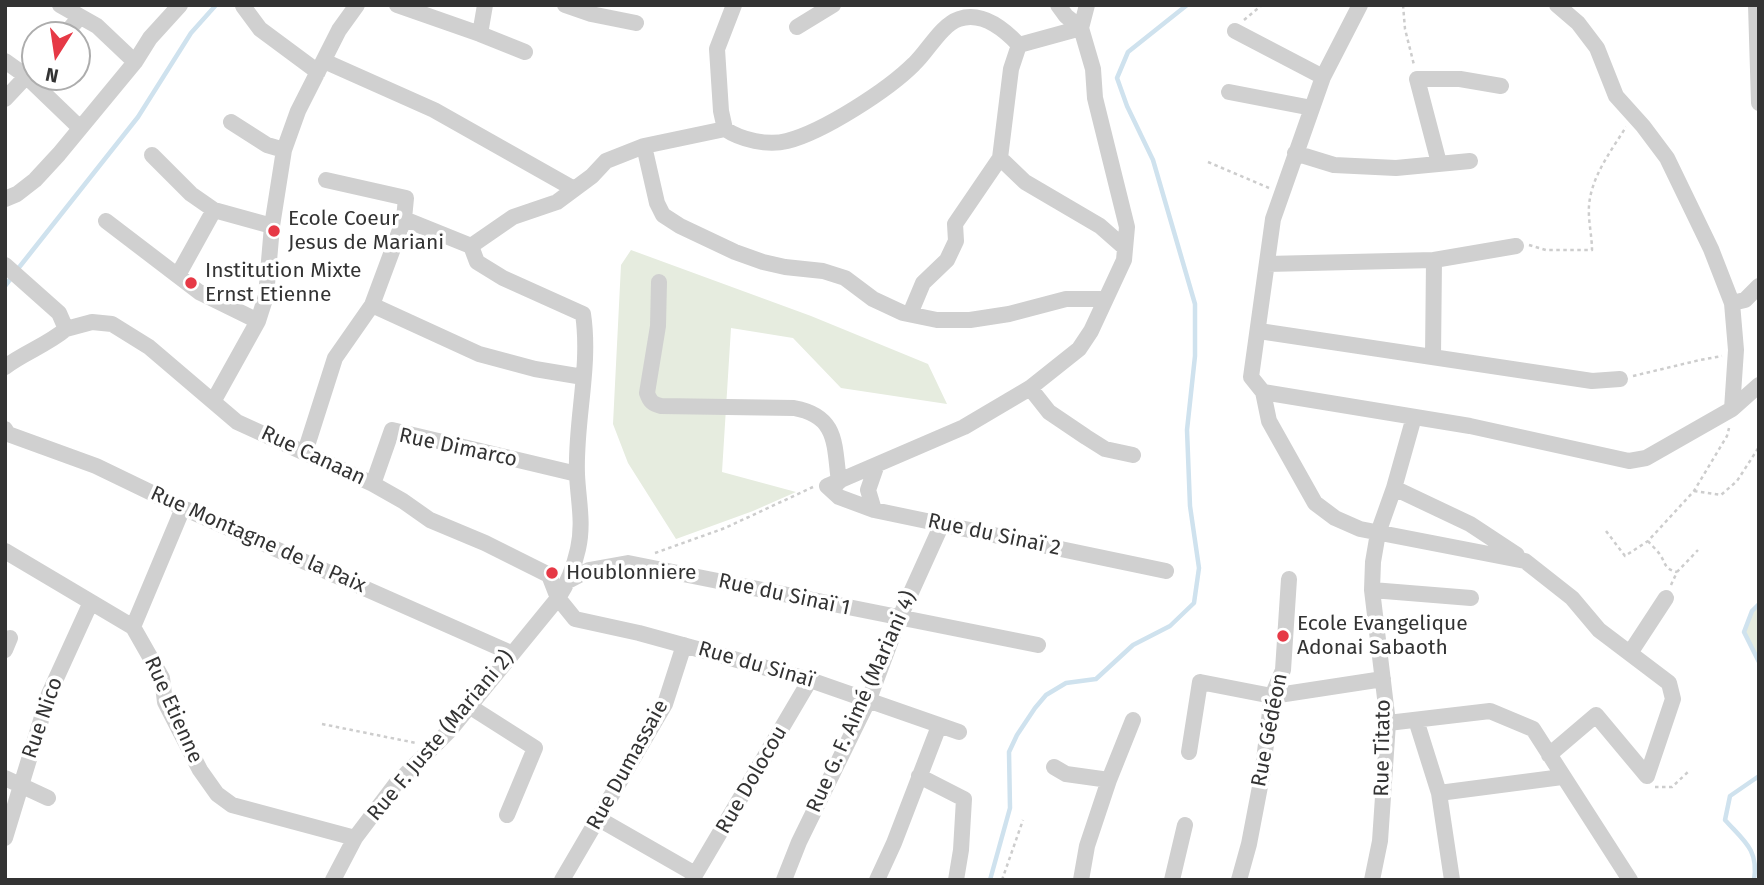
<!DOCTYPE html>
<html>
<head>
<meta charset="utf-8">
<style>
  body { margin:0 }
  #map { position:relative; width:1764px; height:885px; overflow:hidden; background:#fff; font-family:"Fira Sans",sans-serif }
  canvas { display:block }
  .frame { position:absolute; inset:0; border:7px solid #333; pointer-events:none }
  .north { position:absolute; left:21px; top:21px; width:70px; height:70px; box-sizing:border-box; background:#fff; border:2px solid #adadad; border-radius:50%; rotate:192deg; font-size:19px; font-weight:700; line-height:28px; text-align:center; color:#333 }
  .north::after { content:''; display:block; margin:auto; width:24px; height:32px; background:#e63946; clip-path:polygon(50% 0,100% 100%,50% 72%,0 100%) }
</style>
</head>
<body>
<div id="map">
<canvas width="1764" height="885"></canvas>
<div class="frame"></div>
<div class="north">N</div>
</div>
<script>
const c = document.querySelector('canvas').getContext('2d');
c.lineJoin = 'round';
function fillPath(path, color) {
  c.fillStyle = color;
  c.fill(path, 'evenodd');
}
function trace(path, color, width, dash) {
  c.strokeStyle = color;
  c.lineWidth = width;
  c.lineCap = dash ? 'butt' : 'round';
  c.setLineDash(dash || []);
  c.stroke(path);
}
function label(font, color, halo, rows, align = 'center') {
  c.font = font + ' "Fira Sans",sans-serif';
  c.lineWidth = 7;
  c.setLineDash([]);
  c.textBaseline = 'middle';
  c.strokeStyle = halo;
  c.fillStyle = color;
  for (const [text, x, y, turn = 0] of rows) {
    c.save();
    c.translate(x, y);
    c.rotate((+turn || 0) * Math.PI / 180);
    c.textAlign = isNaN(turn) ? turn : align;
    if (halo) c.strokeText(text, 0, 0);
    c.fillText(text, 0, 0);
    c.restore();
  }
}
const green = new Path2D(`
  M631,250L811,316L928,364L947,404L841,388L793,338L731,328L722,472L796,492L753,511L676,539L628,463L613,424L621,265Z
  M1759,604V661L1744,632L1752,611Z`);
const stream = new Path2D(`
  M17,270L138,117L191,33L216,5
  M5,286L12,277
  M1759,604L1752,611L1744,632L1759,662
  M990,880L1010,808L1009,752L1017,735L1035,708L1046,695L1066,683L1096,679L1133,645L1170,626L1194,603L1199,568L1190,506L1187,430L1195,356V304L1153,160L1127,106L1117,78L1128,52L1187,5
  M1754,880C1759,850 1744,841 1725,820L1730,796L1759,776`);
const path = new Path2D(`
  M1403,5L1405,29L1414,65
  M1244,20L1262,5
  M1208,162L1269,188
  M1529,245L1546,250H1592C1592,236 1588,220 1589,206C1591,177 1611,151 1626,127
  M1633,376L1700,360L1722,356
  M1694,491L1721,495L1737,481L1759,447
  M1606,531L1625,556L1648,541L1694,491L1727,436L1729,428
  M1648,541C1652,546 1658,551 1661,556C1666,565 1665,569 1677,572
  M655,553L725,528L813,487
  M1671,585L1677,572L1698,550
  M322,724L416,743
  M1655,787H1672L1689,771
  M1002,880L1023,820`);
const minor = new Path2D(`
  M60,5L97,26L135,62
  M397,5L480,34L525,52
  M565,5L591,14L636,23
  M734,5L717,49L721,111L725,129C741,140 768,146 787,141C823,132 888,90 914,64C928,51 941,25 959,19C982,11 1005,30 1019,45
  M1058,5L1066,16L1081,28
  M1087,5L1081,28L1093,69L1095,98L1127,227L1124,260L1091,331L1079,349L1030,388L964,427L827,486L839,497L874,510L1166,571
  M1360,5L1323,77L1273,219L1251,377L1263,392L1269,421L1315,503L1335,518L1360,529L1525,561L1572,598L1599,630L1669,683L1673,699L1647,776
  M1756,5L1759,103
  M243,6L260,29L318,72
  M797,27L833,5
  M1235,31L1323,77
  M480,34L485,5
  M64,35L80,17
  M1019,45L1081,28
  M5,61L26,76L80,128
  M324,61L434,110L574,189
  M1229,92L1312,108
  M5,99L35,67
  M231,122L267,145L284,150
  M644,146L657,203L663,215L680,226L735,252L763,262L785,267L823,271L845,278L873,299L903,313L937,320H970L1009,314L1066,299H1104
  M1295,153L1334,165L1396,168L1470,161
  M152,155L191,194L214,210L272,226
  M1000,158L1025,182L1100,226L1125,248
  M1439,163L1417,79H1460L1501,86
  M326,180L406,198L404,219
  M5,199L17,194L35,180L59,154L135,62L150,38L180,5
  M106,221L199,292L258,321
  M1267,264L1434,260
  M5,265L59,313L66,329C47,345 25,352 5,367
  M178,275L214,210
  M659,282L658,326L647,393C650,402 653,404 661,406L794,408C838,416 834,444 839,482
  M1732,303L1745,300L1759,286
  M372,305L404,219L471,246L513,217L557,202L592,176L606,161L644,146L725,129
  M910,314L923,283L947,260L956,241L955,224L1000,158L1011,69L1019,45
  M66,329L92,322L112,324L149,347L237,422L373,484L403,501L430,520L485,543L549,575L558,598L575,619L639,633L810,680L959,732
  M1259,331L1592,381L1620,379
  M1433,357L1434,260L1516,246
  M1030,388L1049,412L1086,437L1105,449L1133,455
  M1263,392L1470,426L1629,461L1646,458L1732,409L1736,350L1732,303L1711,249L1667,158L1643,126L1616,96L1597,48L1578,23L1557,5
  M214,400L258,321L266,296L272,226L284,150L298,111L339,30L357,5
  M1732,409L1759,385
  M5,429L8,434L96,466L183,508L511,653
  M305,452L335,358L372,305L479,354L535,369L583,377
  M373,484L392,430L577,474
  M1394,488L1470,524L1517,555
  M874,510L868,490L876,467
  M5,551L133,627L162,678L165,702L200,770L217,794L232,805L355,838
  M568,581L589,570L628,563L1038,645
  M1372,590L1471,598
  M133,627L183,508
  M5,650L10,638
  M1630,653L1666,598
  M469,706L535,748L507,815
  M1416,720L1439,793
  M1388,723L1490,711L1533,729L1630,880
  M1189,752L1200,682L1272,696L1383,679
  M1549,755L1596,715L1647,776
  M1054,767L1066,774L1109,780
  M919,776L964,799L961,850L956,880
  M5,778L48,798
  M599,819L695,874
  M5,838L49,694L91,602
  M333,880L355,838L395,785L451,729L558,598C568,583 574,567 578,549C584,523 578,499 577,474C575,421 591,367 583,314L503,278L477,262L471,246
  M562,880L665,704L684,645
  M692,880L810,680
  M784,880L799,842L869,699L899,619L942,524
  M877,880L894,843L939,726
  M1081,880L1087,846L1109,780L1133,720
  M1172,880L1185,825
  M1239,880L1249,844L1262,776L1272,696L1283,670L1289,579
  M1372,880L1380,841L1388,723L1372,590L1373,562L1378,533L1394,488L1414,417
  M1452,880L1439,793L1562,777`);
const markers = [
  [274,231,7,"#e63946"],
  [191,283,7,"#e63946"],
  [552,573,7,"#e63946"],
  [1283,636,7,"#e63946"]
];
const poiNames = [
  ["Ecole Coeur",288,219],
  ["Jesus de Mariani",288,243],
  ["Institution Mixte",205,271],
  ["Ernst Etienne",205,295],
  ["Houblonniere",566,573],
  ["Ecole Evangelique",1297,624],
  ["Adonai Sabaoth",1297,648]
];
const streetNames = [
  ["Rue Dimarco",458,448,12],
  ["Rue Canaan",313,456,25],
  ["Rue du Sinaï 2",994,535,12],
  ["Rue Montagne de la Paix",258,540,24],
  ["Rue du Sinaï 1",784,595,12],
  ["Rue du Sinaï",756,665,16],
  ["Rue G. F. Aimé (Mariani 4)",862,702,-66],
  ["Rue Etienne",173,710,66],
  ["Rue Nico",43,718,-71],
  ["Rue Gédéon",1270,730,-79],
  ["Rue F. Juste (Mariani 2)",441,736,-50],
  ["Rue Titato",1383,748,-89],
  ["Rue Dumassaie",628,765,-61],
  ["Rue Dolocou",752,780,-60]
];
fillPath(green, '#e6ecdf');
trace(stream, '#cfe2ee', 4.5);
trace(path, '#cdcdcd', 2.5, [3.5, 3.5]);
trace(minor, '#d0d0d0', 16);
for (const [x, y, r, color] of markers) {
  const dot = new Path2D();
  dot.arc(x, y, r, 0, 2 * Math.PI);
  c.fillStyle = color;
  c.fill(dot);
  trace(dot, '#fff', 2.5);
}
label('21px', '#333', '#fff', poiNames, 'left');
label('21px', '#333', '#fff', streetNames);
</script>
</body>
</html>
